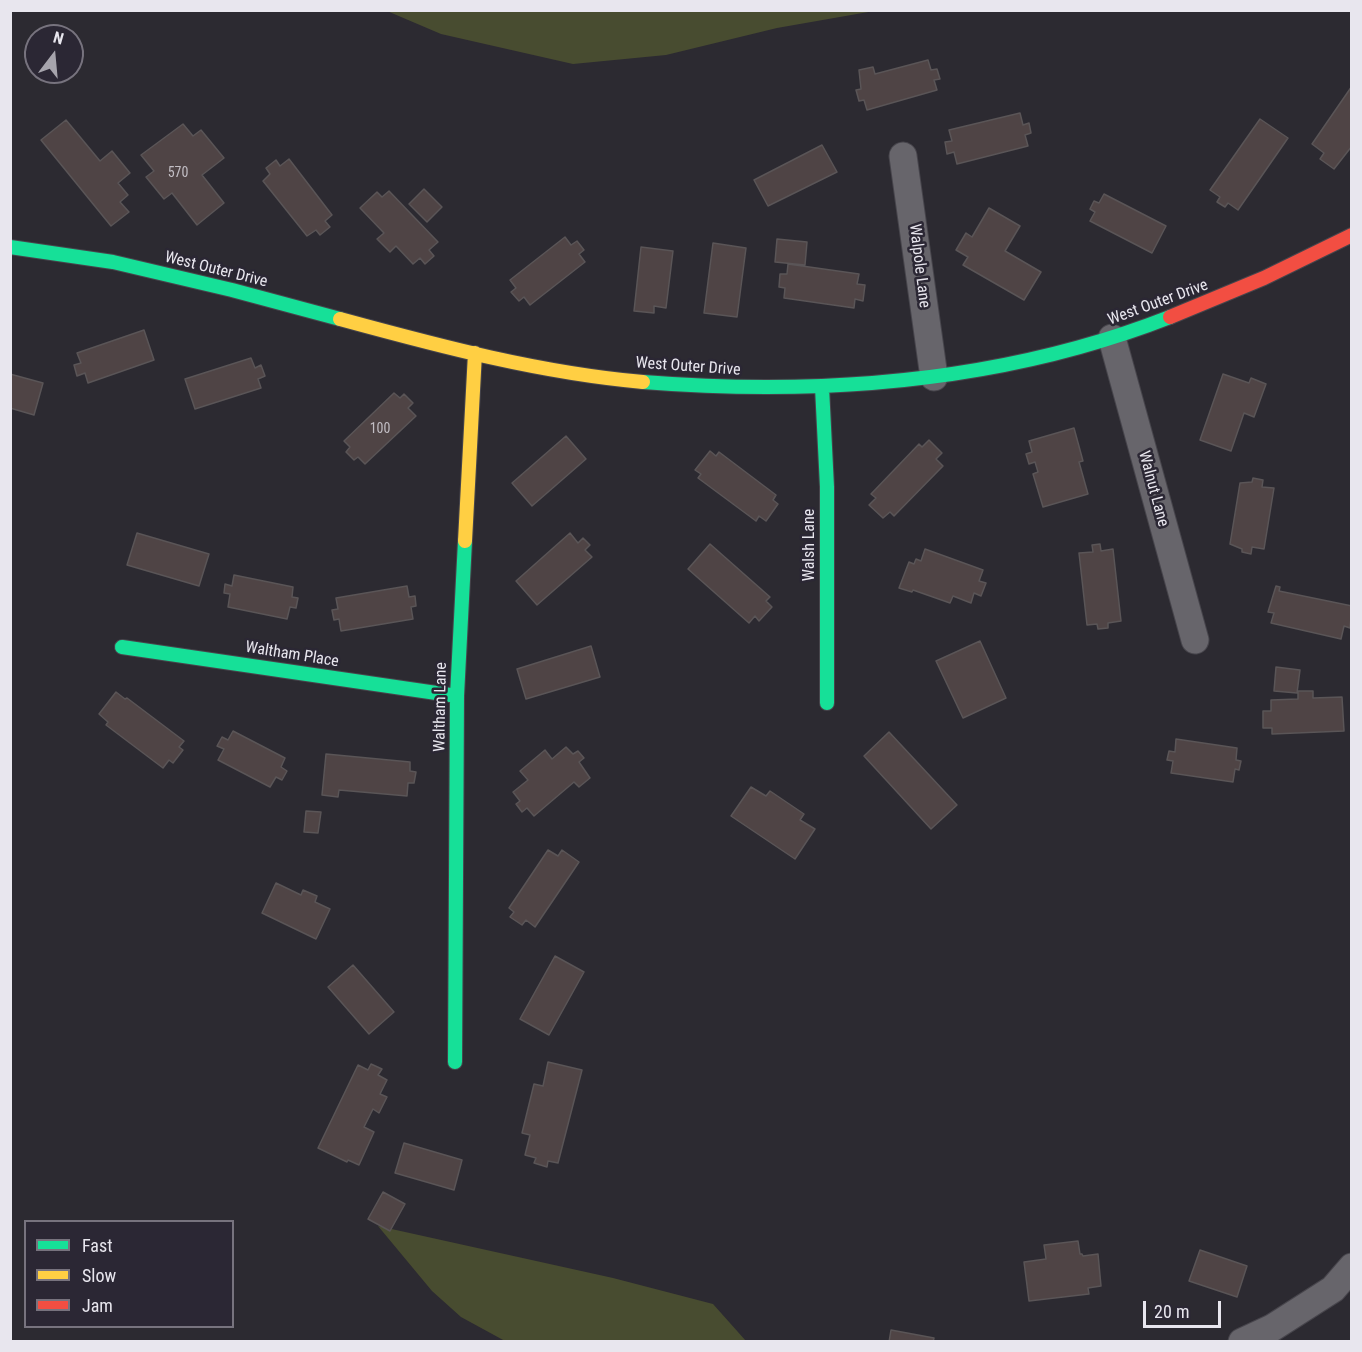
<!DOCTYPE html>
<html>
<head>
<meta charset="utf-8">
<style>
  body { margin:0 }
  #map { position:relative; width:1362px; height:1352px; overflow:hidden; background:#2c2a31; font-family:"Roboto Condensed",sans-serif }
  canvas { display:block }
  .frame { position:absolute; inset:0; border:12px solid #e8e6ee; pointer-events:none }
  .legend { position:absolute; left:24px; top:1220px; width:210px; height:108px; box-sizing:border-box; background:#2b2734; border:2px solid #77737e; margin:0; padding:8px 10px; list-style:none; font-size:18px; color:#e8e6ee }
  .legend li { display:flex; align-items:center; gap:12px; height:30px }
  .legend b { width:30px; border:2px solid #77737e }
  .north { position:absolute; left:24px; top:24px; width:60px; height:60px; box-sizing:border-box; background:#2b2734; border:2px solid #77737e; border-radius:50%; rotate:16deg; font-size:16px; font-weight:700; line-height:24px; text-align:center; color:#e8e6ee }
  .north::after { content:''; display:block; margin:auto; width:21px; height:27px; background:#a6a4ac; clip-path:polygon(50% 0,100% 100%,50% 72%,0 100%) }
  .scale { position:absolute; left:1143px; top:1301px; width:78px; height:27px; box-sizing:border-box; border:3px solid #e8e6ee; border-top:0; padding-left:8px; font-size:18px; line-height:21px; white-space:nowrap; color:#e8e6ee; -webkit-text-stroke:4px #2b2734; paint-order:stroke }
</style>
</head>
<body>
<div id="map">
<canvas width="1362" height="1352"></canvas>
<div class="frame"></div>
<ul class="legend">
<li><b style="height:8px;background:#16e098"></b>Fast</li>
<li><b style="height:8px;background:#ffcf43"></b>Slow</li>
<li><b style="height:8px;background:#f24e42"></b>Jam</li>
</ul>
<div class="north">N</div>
<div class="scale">20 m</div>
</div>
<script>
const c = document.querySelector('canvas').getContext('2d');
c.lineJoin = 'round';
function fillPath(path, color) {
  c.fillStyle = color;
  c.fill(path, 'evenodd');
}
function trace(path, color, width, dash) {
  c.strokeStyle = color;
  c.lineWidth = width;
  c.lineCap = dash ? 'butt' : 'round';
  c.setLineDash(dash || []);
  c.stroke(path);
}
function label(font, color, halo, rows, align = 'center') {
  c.font = font + ' "Roboto Condensed",sans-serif';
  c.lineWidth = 5;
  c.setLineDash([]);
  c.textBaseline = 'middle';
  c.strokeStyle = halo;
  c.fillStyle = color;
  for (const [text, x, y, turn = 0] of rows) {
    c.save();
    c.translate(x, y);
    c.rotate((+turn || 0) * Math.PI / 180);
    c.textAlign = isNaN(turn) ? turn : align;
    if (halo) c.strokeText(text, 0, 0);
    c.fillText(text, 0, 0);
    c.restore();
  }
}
const green = new Path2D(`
  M387,11H874L777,28L666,55L573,64L441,34Z
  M378,1226L613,1278L713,1304L746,1341H505L461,1317L432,1291Z`);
const building = new Path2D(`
  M928,60L931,70L937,69L940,79L934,80L937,90L867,110L864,100L859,101L856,90L861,89L859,70L873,67L875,74Z
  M1352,86V146L1334,169L1320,159L1324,153L1312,144Z
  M1020,113L1023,125L1029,123L1031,133L1025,135L1028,146L957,164L954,152L947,154L945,142L952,141L949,130Z
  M1260,119L1288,138L1238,210L1228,203L1225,207L1217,202L1220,197L1210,190Z
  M66,120L100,161L112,151L130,173L118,183L128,195L120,202L129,212L111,226L41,140Z
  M183,124L193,136L201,130L224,158L202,175L224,203L197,225L172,193L164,199L146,177L154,171L141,155Z
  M822,145L837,172L768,206L754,180Z
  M289,159L332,215L325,221L330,227L320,235L316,230L307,236L263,181L270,174L266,168L276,160L280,166Z
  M424,189L442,207L427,222L409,204Z
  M389,191L438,242L429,250L434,256L425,264L420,258L413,264L396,246L390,252L377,239L384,233L360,208L377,192L382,197Z
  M1104,194L1166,226L1152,253L1090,221L1095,212L1090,209L1094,201L1099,203Z
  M989,208L1020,226L1005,251L1041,272L1024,300L963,265L968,257L956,250L966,233L972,237Z
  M565,237L571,245L577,241L584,250L579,254L585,262L530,305L524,297L519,301L511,292L516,288L510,280Z
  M777,239L807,242L805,265L775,262Z
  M713,243L746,248L737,317L704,313Z
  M641,247L673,251L666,308L654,306V313L634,311Z
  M788,264L859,274L857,284L865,285L863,301L855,299L854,308L784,298L785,288L779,287L780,274H787Z
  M144,330L154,360L88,383L85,373L77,376L74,365L81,363L77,353Z
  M251,358L255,368L261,365L265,376L258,379L261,388L195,409L185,379Z
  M10,374L43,383L34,415L10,408Z
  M1223,374L1249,383L1251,378L1266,384L1254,417L1244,413L1231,451L1200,440Z
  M394,393L400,398L404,394L413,403L408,408L416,416L365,464L358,457L354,460L346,452L350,447L344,441Z
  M1074,428L1083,461L1079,462L1088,494L1043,507L1033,474L1038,472L1035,462L1029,464L1026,454L1032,452L1029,441Z
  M566,436L586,459L532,506L512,483Z
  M929,440L942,453L936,459L943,466L894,516L890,512L883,518L869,505L876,498L871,494L919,444L922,447Z
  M710,451L716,456L719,452L776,495L773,500L778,504L766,521L759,516L756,521L698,478L701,474L695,470Z
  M1253,478L1263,480L1262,487L1274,488L1264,549L1252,547L1251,554L1242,552V549L1230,544L1240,483L1252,482Z
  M137,533L209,554L199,586L127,565Z
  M570,533L578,543L583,538L590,545L585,550L592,557L537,605L516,581Z
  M710,544L770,597L766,601L772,607L759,621L755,616L749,623L688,569Z
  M1100,544L1101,551L1113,549L1121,621L1108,623V628L1098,629L1097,624L1087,625L1079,553L1093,552L1092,545Z
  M925,549L983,570L979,581L986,583L981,596L974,593L971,603L953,596L950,603L913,590L912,592L899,588L909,562L914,564L916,559L921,561Z
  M234,575L293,587L292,597L298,598L296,608L290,607L287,619L228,607L230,594L224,593L225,584L232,586Z
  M407,586L409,597L415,596L416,606L411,607L413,619L341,631L339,619L334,620L332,610L338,609L336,598Z
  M1276,586L1280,587L1279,591L1352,606L1350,628L1344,626L1341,639L1271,623L1274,613L1268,612Z
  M980,641L1006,698L963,718L936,661Z
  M591,646L600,677L526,699L517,669Z
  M1276,667L1300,670L1297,693L1274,691Z
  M1298,691H1313V698L1342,697L1344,731L1272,734V728H1263V711H1271V700L1298,699Z
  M116,692L125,699L127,698L184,741L179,747L183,750L173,763L169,760L163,768L106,725L108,722L99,714Z
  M233,731L285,758L281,767L287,771L282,780L276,777L270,787L218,760L224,749L217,746L222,737L228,740Z
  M889,732L957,805L931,829L864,756Z
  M1176,739L1237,748L1236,760L1241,761L1239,770L1235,769L1233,782L1171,773L1173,761L1167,760L1169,751L1175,752Z
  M566,747L573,754L578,751L584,758L579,762L590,778L579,787L574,782L534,816L527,808L522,812L516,804L520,801L513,792L528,780L520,771L545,750L552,759Z
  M326,754L410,762V771L416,772L414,783H408L407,796L339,790L338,797L322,795Z
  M751,787L766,796L770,791L804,814L800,820L815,829L795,859L731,816Z
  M306,811L321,812L318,833L304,832Z
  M548,850L558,856L562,850L579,862L535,927L526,920L522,925L510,917L514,912L509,908Z
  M276,883L301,895L303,890L317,896L315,902L330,909L316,939L262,913Z
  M555,956L584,972L549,1035L520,1019Z
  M353,965L394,1012L369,1034L328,987Z
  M548,1062L582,1070L558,1163L548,1161L547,1167L534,1163L536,1158L525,1155L530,1135L522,1133L534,1084L543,1086Z
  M371,1064L382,1069L378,1075L387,1080L380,1094L387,1097L379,1113L373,1109L364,1127L374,1132L359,1165L348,1160L347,1162L318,1148L358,1065L368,1070Z
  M404,1143L462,1160L454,1190L395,1173Z
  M383,1192L405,1204L390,1231L368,1219Z
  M1078,1241L1080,1254H1082L1083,1256L1098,1254L1101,1286L1088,1288L1089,1294L1029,1301L1024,1262L1046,1259L1044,1245Z
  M1200,1250L1247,1266L1237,1297L1189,1281Z
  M891,1330L934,1338L933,1342H889Z`);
const street = new Path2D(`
  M903,156L934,377
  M1112,338L1195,640
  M1242,1342L1272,1328L1333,1289L1352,1267`);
const fast = new Path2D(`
  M10,247L113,262L232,290L340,319
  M643,382C820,396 1004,382 1170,317
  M822,387L827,487V703
  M122,647L457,696
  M455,1062L457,696L465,541`);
const slow = new Path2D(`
  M340,319C439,346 540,373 643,382
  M465,541L475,353`);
const jam = new Path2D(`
  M1170,317L1264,278L1352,235`);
const numberNames = [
  ["570",178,173],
  ["100",380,429]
];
const streetNames = [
  ["Walpole Lane",919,266,83],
  ["West Outer Drive",216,270,14],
  ["West Outer Drive",1158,303,-20],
  ["West Outer Drive",688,367,4],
  ["Walnut Lane",1153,489,75],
  ["Walsh Lane",810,545,-90],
  ["Waltham Place",292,655,9],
  ["Waltham Lane",441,707,-89]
];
fillPath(green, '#484c30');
fillPath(building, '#4f4445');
trace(building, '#5a5557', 1.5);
trace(street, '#47454c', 29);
trace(fast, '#47454c', 16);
trace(slow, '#47454c', 16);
trace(jam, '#47454c', 16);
trace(street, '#67656b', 27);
trace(fast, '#16e098', 14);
trace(slow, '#ffcf43', 14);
trace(jam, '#f24e42', 14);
label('14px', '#c2bec4', null, numberNames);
label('16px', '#e8e6ee', '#2b2734', streetNames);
</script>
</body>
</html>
